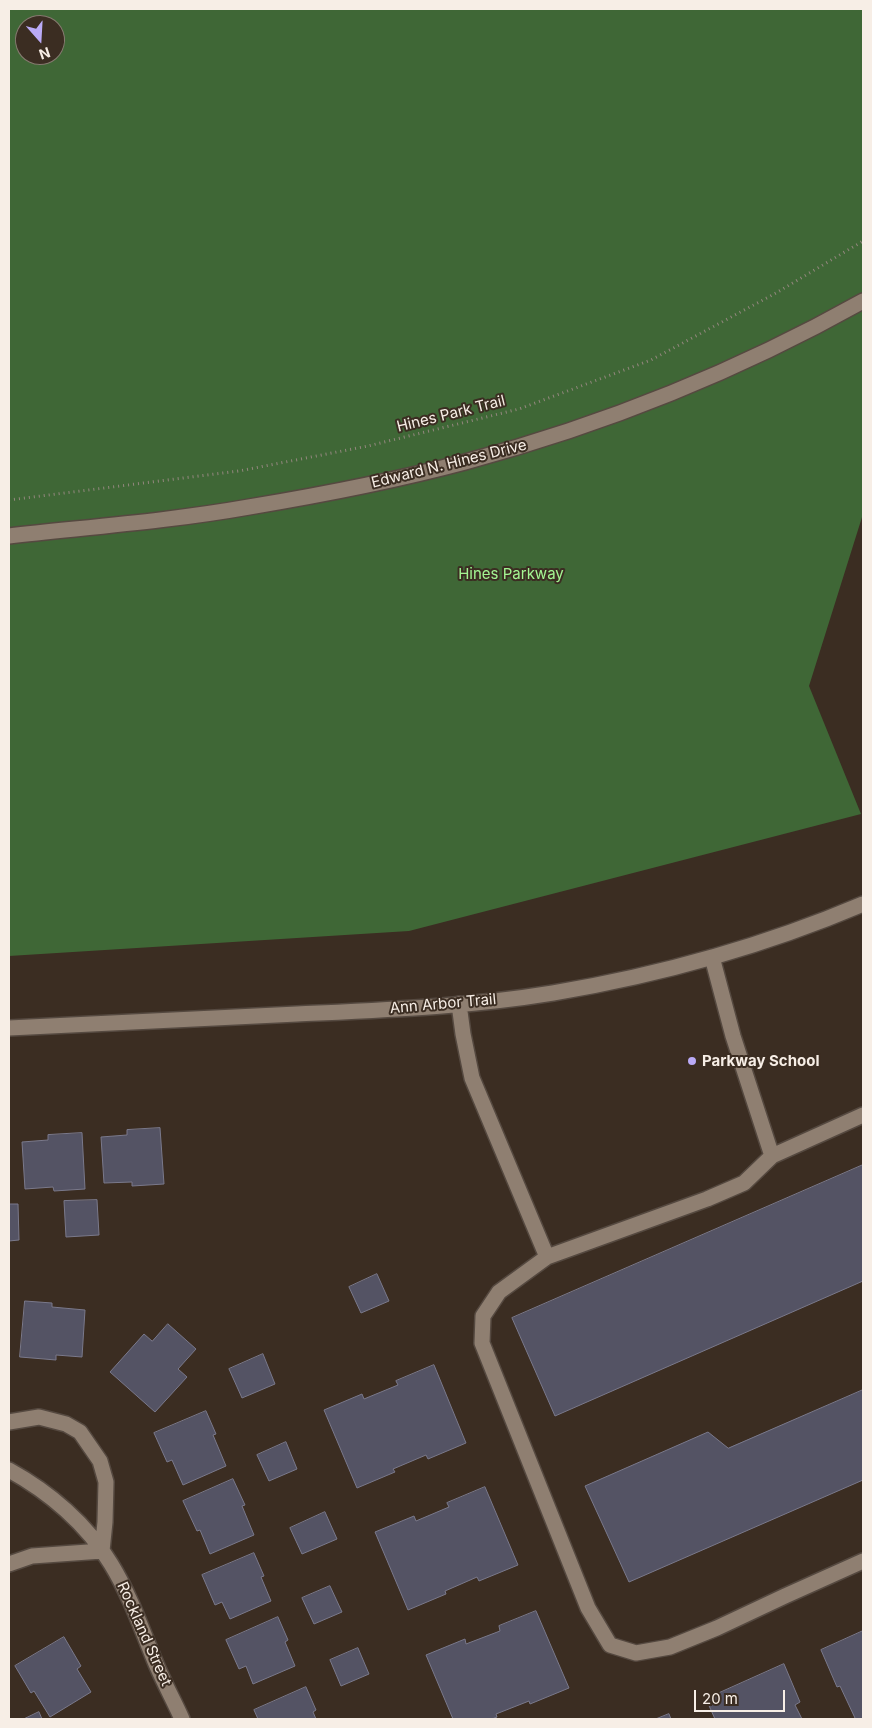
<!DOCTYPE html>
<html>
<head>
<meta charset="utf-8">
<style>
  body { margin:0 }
  #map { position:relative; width:872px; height:1728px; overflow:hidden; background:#3b2d22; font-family:Inter,sans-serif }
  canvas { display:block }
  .frame { position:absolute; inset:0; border:10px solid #f7eee6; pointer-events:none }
  .north { position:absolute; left:15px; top:15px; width:50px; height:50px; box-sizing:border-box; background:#3b2d22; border:1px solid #867a70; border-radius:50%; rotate:161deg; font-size:14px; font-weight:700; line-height:20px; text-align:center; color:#f7eee6 }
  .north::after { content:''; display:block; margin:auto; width:18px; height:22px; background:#baaaf6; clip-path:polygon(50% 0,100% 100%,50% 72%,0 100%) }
  .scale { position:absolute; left:694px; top:1690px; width:91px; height:22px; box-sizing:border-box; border:2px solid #f7eee6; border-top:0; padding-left:6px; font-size:15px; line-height:18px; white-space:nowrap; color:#f7eee6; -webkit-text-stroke:4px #3b2d22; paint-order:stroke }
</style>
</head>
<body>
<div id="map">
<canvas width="872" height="1728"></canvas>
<div class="frame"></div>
<div class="north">N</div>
<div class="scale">20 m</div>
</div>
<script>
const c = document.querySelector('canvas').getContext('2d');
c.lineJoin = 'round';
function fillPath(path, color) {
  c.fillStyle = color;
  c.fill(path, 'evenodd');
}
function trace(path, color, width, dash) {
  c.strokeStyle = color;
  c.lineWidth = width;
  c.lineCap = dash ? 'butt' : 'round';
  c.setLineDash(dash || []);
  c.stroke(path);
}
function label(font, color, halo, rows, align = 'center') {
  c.font = font + ' Inter,sans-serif';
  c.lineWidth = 4;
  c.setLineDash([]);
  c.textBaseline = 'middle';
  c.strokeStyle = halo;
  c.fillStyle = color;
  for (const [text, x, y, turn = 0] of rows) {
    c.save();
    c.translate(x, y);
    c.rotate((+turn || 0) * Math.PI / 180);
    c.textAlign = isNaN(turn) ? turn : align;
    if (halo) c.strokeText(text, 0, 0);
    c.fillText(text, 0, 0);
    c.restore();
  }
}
const green = new Path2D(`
  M9,9H863V514L809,686L861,814L409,931L9,956ZM25,25H55V55H25Z`);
const building = new Path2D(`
  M160,1128L164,1184L132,1186V1182L104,1183L101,1137L127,1135V1130Z
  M82,1133L85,1189L54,1191L53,1187L25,1189L22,1142L48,1140V1135Z
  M863,1165V1281L555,1416L512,1318Z
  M97,1200L99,1235L66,1237L64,1201Z
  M9,1204H18L19,1240L9,1241Z
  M377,1274L389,1301L361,1313L349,1287Z
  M25,1301L52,1303V1307L85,1310L82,1357L56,1355V1360L20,1357Z
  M168,1324L196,1349L178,1369L187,1377L155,1412L110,1372L144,1334L152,1341Z
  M263,1354L275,1384L242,1398L229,1369Z
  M434,1365L466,1443L428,1459L426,1455L393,1469L395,1472L357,1488L324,1410L362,1394L364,1399L398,1385L396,1381Z
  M863,1390V1480L629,1582L585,1486L708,1432L728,1448Z
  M206,1411L216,1434L213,1435L226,1466L183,1485L172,1460L167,1462L154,1433Z
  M286,1442L297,1469L269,1481L257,1455Z
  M233,1479L245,1505L242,1506L254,1535L210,1554L200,1530L197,1531L183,1501Z
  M485,1487L518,1565L479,1581L477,1577L445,1591L446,1594L408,1610L375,1532L414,1516L416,1521L449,1507L447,1503Z
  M325,1512L337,1539L302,1554L290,1528Z
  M254,1553L264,1576L261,1577L271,1601L230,1619L222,1602L215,1605L202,1575Z
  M330,1586L342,1612L314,1624L302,1598Z
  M536,1611L569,1688L530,1704L529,1701L496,1714L497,1717L492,1719H453L426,1655L465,1639L466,1644L500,1631L499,1626Z
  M278,1617L288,1640L285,1642L295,1666L253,1684L246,1666L239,1669L226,1640Z
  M863,1631V1719H853L855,1718L840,1686L837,1687L821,1650Z
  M64,1637L81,1666L77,1669L91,1692L50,1717L34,1691L31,1693L15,1666Z
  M358,1648L369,1674L341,1686L330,1660Z
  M784,1664L800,1702L795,1705L802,1719H715L706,1699Z
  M306,1687L316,1710L313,1712L316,1719H258L254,1710Z
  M39,1712L42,1719H24Z
  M669,1714L671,1719H656Z`);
const path = new Path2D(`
  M9,500L239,471L368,446L519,409L651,360L776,293L863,241`);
const minor = new Path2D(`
  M9,536C89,527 170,521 249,507C321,495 394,481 465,462C603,425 738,371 863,301
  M712,957L733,1036L772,1156L863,1115
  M459,1004L463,1034L472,1078L547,1257L499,1292L483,1316L482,1343L588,1608L610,1645L636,1653L670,1647L717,1628L785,1596L863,1561
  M9,1028C105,1023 201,1019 297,1014C382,1010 468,1007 553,993C660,975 764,946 863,904
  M547,1257L707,1199L744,1183L772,1156
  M9,1422L39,1417L66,1424L80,1432L100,1461L106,1482L105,1522L102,1551L32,1556L9,1564
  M9,1470C49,1492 87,1524 111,1564C130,1595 142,1630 156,1664C164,1683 174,1701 182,1719`);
const markers = [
  [692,1061,5,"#baaaf6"]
];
const streetNames = [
  ["Hines Park Trail",451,414,-14],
  ["Edward N. Hines Drive",449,464,-14],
  ["Ann Arbor Trail",443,1004,-5],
  ["Rockland Street",144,1634,66]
];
const parkNames = [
  ["Hines Parkway",511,574]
];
const poiNames = [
  ["Parkway School",702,1061]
];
fillPath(green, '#3f6736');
fillPath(building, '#545364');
trace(building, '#7a798b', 1);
trace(minor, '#554940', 18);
trace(path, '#93877e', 3, [1, 4]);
trace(minor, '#8f7f71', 15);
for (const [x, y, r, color] of markers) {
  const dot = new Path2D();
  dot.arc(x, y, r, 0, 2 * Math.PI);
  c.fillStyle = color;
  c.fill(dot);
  trace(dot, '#3b2d22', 2);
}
label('15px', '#f7eee6', '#3b2d22', streetNames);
label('15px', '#a3f592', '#3b2d22', parkNames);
label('bold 15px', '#f7eee6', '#3b2d22', poiNames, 'left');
</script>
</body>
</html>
